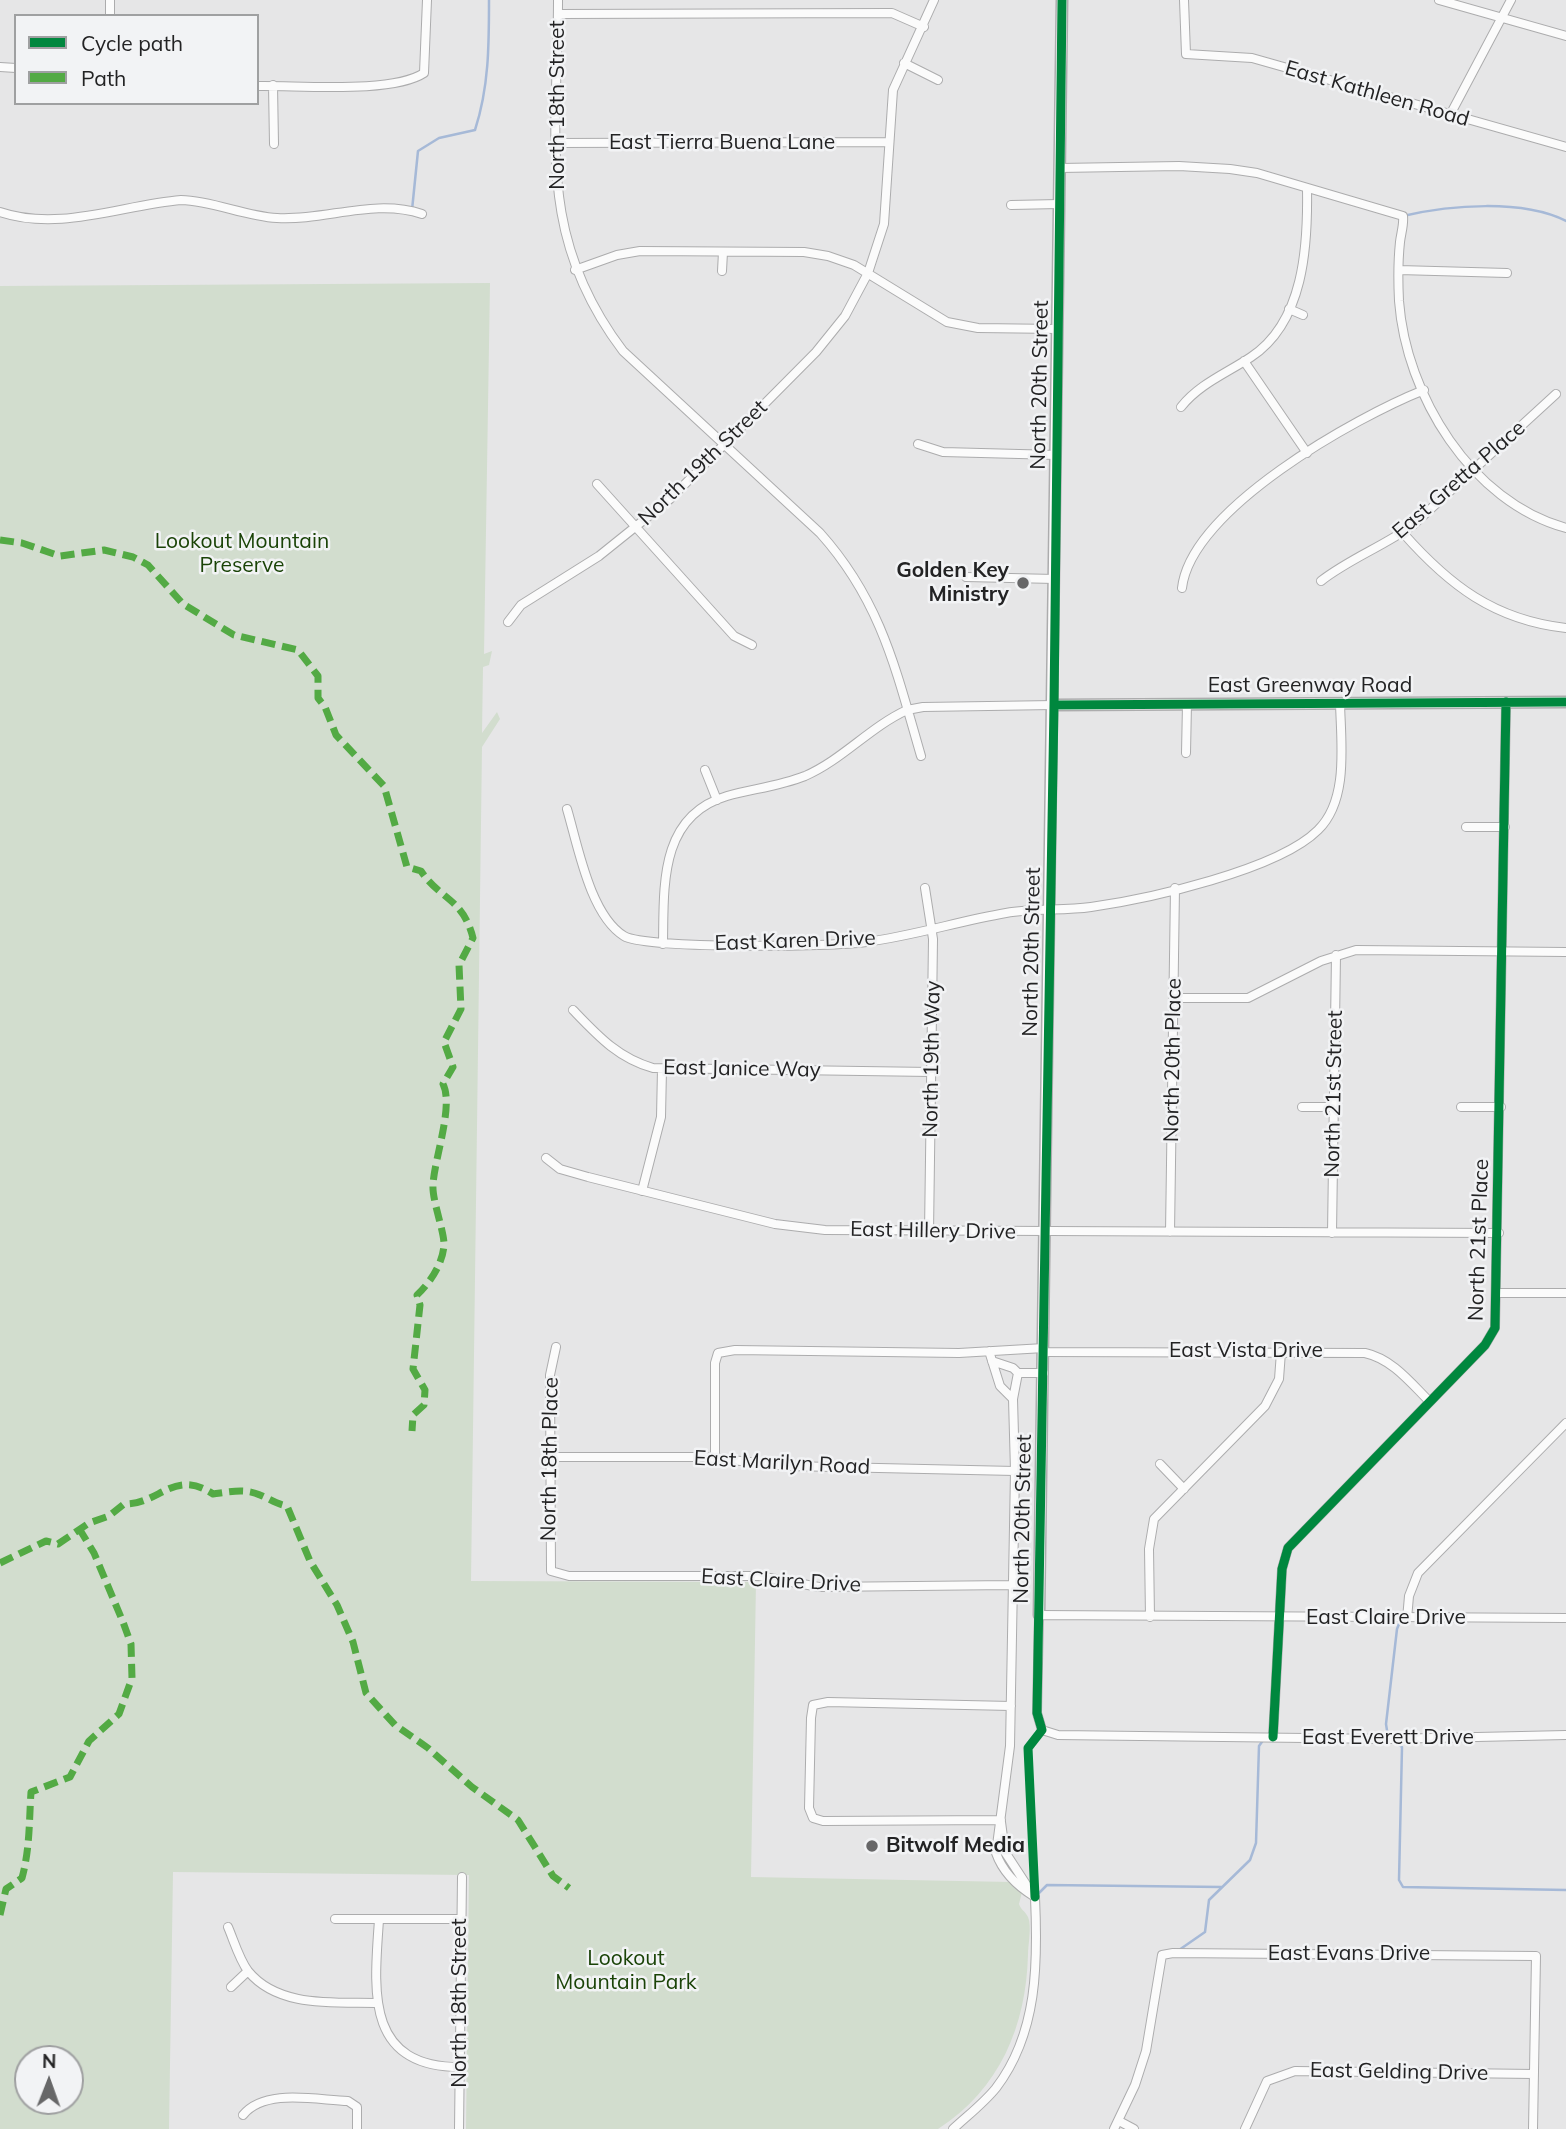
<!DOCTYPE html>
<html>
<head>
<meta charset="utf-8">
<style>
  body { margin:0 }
  #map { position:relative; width:1566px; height:2129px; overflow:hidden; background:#e6e6e7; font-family:Mulish,sans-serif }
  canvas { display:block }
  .legend { position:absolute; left:14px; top:14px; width:245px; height:91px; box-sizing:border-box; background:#f2f3f5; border:2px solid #9fa0a1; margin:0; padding:9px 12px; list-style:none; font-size:21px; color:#232324 }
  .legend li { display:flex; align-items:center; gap:14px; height:35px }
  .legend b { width:35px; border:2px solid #9fa0a1 }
  .north { position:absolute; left:14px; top:2045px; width:70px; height:70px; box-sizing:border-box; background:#f2f3f5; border:2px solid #9fa0a1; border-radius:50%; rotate:1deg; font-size:19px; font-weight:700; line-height:28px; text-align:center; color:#232324 }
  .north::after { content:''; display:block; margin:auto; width:24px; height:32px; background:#676768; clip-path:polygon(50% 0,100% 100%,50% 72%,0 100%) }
</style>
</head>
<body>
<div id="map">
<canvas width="1566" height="2129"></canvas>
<ul class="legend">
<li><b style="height:9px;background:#00873e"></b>Cycle path</li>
<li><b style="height:9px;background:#53aa44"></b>Path</li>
</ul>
<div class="north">N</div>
</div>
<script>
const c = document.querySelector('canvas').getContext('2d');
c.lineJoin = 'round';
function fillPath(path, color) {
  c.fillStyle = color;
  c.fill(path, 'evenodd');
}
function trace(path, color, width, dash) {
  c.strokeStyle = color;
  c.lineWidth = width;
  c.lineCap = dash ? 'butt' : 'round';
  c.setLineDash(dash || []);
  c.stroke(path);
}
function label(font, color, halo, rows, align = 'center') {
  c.font = font + ' Mulish,sans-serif';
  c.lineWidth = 5;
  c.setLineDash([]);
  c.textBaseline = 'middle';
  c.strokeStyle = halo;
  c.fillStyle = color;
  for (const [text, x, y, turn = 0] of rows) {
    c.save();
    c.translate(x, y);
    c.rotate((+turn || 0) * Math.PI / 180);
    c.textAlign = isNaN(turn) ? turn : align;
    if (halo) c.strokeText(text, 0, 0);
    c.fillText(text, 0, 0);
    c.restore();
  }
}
const green = new Path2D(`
  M490,283L484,654L492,651L489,665L483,667L482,733L497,712L500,719L482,747L471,1581L756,1582L751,1877L1011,1882L1022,1892L1019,1904C1021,1910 1025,1911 1028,1917C1032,1926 1028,1945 1028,1955C1026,2026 1000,2089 938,2129H466L469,1875L173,1872L169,2129H0V286ZM28,2059H70V2101H28Z`);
const stream = new Path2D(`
  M412,210L418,151L439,138L475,130C489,87 489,45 489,0
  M1403,216C1450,205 1522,199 1566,221
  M1388,1737L1386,1724L1397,1629L1401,1619
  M1392,1741L1402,1747L1399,1880L1403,1887L1566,1890
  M1037,1895L1047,1885L1222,1887
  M1179,1950L1205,1932L1209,1900L1250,1860L1256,1843L1259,1746L1264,1739`);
const street = new Path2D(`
  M558,0C558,135 535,235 623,351L820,533C881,601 896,670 921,756
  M1184,0L1186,54L1252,58L1566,147
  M1439,0L1566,36
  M558,14L892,13L924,27
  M110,16V0
  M904,63L938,80
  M0,67L16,68
  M273,85L274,144
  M257,86C298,85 392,94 424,73L427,0
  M1450,115L1511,0
  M556,143L889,142
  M1060,168L1179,166L1230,169L1257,173L1403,216C1404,225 1401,233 1400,242C1398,261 1398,281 1399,301C1406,395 1471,502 1566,528
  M1011,205L1059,204
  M0,212C59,232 122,205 181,200C214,201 244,216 277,218C325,221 374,198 422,214
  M575,270L617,255L640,251L804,252L828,256L854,265L947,322L978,328L1058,329
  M1399,270L1507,273
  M722,271L723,252
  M1289,309L1303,315
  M1244,361L1307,453
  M1181,407C1199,384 1227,373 1251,357C1304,322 1308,246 1307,189
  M918,444L943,452L1057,455
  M597,484L734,636L752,645
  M1403,533C1449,585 1494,620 1566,628
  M966,577L1055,579
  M1321,581C1349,559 1384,546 1413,525L1556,394
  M1182,588C1191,509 1356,417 1424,390
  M508,622L521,605L599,556L670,499L816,352L845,316L868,273L884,224L893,90L934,0
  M1186,753L1187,704
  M705,770L717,800
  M567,809C578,846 590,915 624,936C645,949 834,947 866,942C913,936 959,921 1006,913C1034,908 1063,911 1091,907C1148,899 1278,870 1318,830C1349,800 1341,743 1340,703
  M1466,827H1505
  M925,888L933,939L929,1232
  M663,944C664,886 659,816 727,796C752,789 780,786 805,776C842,760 870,727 907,710L923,707L1054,705
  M1174,998H1248L1321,961L1356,950L1566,952
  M573,1010C598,1036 618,1058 653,1068L931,1072
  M1302,1107H1334
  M1461,1107H1501
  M546,1158L560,1169L588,1177L775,1224L825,1230L1499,1233
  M642,1191L661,1117L662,1069
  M1170,1232L1175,888
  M1332,1233L1336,955
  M1498,1293H1566
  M556,1347L550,1375L551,1571L569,1576H759L819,1587L1011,1585
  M989,1351L1000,1386L1013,1399L1015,1471L1010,1746L996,1853C1003,1873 1017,1886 1035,1897
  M1044,1352L1365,1353C1392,1359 1410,1382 1429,1401
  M992,1361L1013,1368L1018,1373
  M1013,1399L1018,1373H1044
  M549,1457H703L788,1466L1015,1471
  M715,1458V1363L718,1353L735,1350L959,1353L1044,1348
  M1160,1464L1184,1489
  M1150,1617L1149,1549L1154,1519L1265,1406L1279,1379L1281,1352
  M1566,1618L1039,1615L1037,1713L1042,1730L1058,1735L1388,1739L1566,1735
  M1407,1619L1409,1596L1418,1573L1566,1423
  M1273,1737L1282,1569L1288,1548L1485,1345L1495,1328L1506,702
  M1001,1820L823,1821L813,1818L809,1808L811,1718L813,1705L828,1702L1011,1706
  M1001,1822L1005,1852L1033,1895
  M335,1919H461
  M379,1920C374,1991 365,2067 460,2067
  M228,1927C234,1941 239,1959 248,1971C278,2008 334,2002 376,2003
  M231,1987L248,1971
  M243,2115C265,2088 316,2100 348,2101L357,2107V2129
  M1119,2121L1134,2129
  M459,2129L462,1877
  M953,2129C967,2116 984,2103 996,2088C1038,2033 1038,1963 1035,1897
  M1114,2129L1135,2085L1146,2051L1162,1955L1173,1953L1536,1956L1533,2129
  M1245,2129L1267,2081L1295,2071L1534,2074`);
const secondary = new Path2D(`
  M1054,705L1566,702
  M1039,1615L1062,0`);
const quiet = new Path2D(`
  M0,540L22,543L60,556L104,550L133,557L148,565L183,604L234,635L298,650L318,676V698L325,707L336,735L384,786L407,867L421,871C439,899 463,898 473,938L459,965L461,1009L444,1042L453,1067L443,1084C454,1106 434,1160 433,1185C432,1199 443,1228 444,1243C444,1262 430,1283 417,1295L420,1305L413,1369L425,1390L424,1405L413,1415L412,1431
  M0,1563L46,1541L58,1544L89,1523L109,1516L124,1504C159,1505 174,1468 213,1494C229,1492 245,1488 260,1495C270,1499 276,1504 287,1506L310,1561L337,1605L353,1642L366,1693L395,1725L428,1748L472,1787L518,1820L553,1876L569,1888
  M0,1915L6,1889L22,1878C30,1848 29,1822 31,1792L70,1777L89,1741L119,1714L132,1678L131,1644L123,1622L94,1553L80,1530`);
const cycleway = new Path2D(`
  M1054,705L1566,702
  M1273,1737L1282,1569L1288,1548L1485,1345L1495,1328L1506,702
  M1035,1897L1028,1748L1042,1730L1037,1713L1054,705L1062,0`);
const markers = [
  [1023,583,7,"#676768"],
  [872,1846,7,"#676768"]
];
const streetNames = [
  ["East Kathleen Road",1377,94,16],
  ["North 18th Street",558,105,-90],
  ["East Tierra Buena Lane",722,143],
  ["North 20th Street",1040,385,-89],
  ["North 19th Street",703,463,-44],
  ["East Gretta Place",1459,480,-41],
  ["East Greenway Road",1310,686],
  ["East Karen Drive",795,941,-2],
  ["North 20th Street",1032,952,-89],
  ["North 19th Way",932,1059,-89],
  ["North 20th Place",1173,1060,-89],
  ["East Janice Way",742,1069,1],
  ["North 21st Street",1334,1094,-89],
  ["East Hillery Drive",933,1231,1],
  ["North 21st Place",1479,1240,-88],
  ["East Vista Drive",1246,1351],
  ["North 18th Place",550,1459,-89],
  ["East Marilyn Road",782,1463,3],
  ["North 20th Street",1023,1519,-89],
  ["East Claire Drive",781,1581,3],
  ["East Claire Drive",1386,1618],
  ["East Everett Drive",1388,1738],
  ["East Evans Drive",1349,1954],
  ["North 18th Street",460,2003,-90],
  ["East Gelding Drive",1399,2072,1]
];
const parkNames = [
  ["Lookout Mountain",242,542],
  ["Preserve",242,566],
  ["Lookout",626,1959],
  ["Mountain Park",626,1983]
];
const poiNames = [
  ["Golden Key",1009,571],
  ["Ministry",1009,595],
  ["Bitwolf Media",886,1846,"left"]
];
fillPath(green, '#d2ddce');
trace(stream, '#a6b9d7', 2.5);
trace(street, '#acacad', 10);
trace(secondary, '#acacad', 13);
trace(street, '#fbfbfb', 8);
trace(secondary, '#fbfbfb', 10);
trace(quiet, '#53aa44', 7, [14, 7]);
trace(cycleway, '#00873e', 9);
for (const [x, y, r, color] of markers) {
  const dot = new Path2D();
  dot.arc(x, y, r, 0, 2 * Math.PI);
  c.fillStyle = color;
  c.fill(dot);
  trace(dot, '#f2f3f5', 2.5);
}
label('21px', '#232324', '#f2f3f5', streetNames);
label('21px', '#1a4307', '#f2f3f5', parkNames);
label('bold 21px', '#232324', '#f2f3f5', poiNames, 'right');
</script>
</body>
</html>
